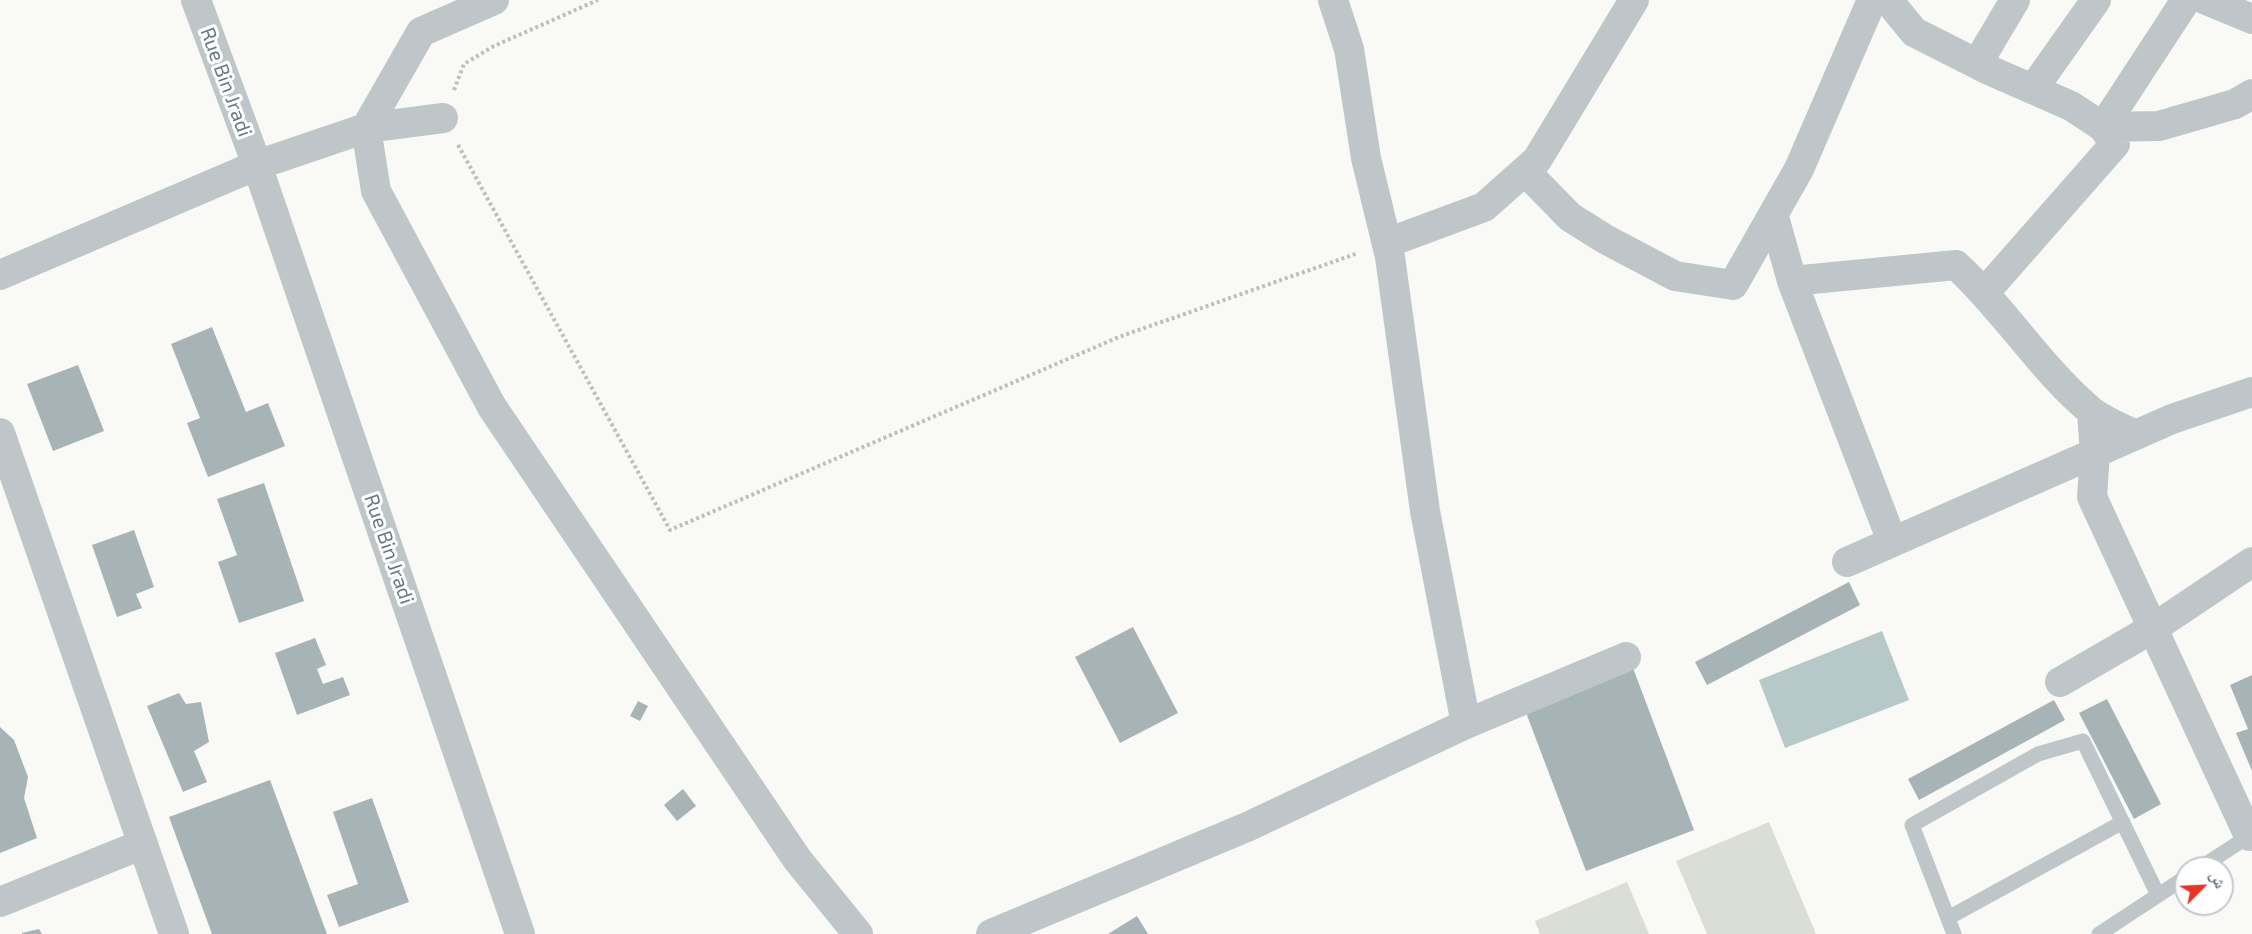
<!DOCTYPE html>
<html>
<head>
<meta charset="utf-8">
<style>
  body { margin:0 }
  #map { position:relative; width:2252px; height:934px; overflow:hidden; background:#f9f9f6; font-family:"Exo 2","Noto Naskh Arabic",sans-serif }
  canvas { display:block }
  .north { position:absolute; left:2174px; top:856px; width:60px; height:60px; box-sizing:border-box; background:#fff; border:2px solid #c0cacd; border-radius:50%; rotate:66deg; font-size:16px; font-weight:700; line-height:24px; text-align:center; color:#627a83 }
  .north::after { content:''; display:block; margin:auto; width:21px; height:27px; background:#ee3121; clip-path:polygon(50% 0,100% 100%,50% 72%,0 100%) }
</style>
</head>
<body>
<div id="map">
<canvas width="2252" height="934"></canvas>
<div class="north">ش</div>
</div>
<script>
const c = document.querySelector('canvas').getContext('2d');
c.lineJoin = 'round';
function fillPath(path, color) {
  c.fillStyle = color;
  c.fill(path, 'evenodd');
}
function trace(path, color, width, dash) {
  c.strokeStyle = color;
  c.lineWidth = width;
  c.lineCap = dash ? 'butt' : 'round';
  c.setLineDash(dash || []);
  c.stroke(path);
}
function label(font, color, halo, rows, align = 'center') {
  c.font = font + ' "Exo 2",sans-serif';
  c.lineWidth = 6;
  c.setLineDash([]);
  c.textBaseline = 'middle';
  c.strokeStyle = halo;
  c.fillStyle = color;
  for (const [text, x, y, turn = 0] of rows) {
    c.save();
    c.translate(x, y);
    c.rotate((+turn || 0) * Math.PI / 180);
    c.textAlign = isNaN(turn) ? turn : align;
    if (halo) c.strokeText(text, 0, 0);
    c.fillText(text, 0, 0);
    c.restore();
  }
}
const green = new Path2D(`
  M1769,822L1816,934H1707L1676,861Z
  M1627,882L1649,934H1540L1535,921Z`);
const water = new Path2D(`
  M1882,631L1909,700L1785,748L1759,680Z`);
const building = new Path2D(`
  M212,327L246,412L268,403L285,446L208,477L187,423L200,418L171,344Z
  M78,365L104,431L53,451L27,384Z
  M264,483L304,601L239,623L218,562L237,555L217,499Z
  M134,530L154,587L136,594L142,608L117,617L92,545Z
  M1849,582L1860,605L1707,685L1695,662Z
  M1133,627L1178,713L1120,743L1075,657Z
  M315,638L326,665L317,669L323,684L343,677L350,695L297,715L275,653Z
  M1633,668L1694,830L1586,871L1525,710Z
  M2252,675V771L2236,733L2248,729L2230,685Z
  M179,693L186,704L201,702L209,742L194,751L207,782L183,792L147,706Z
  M2107,699L2161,804L2134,819L2079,713Z
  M2054,700L2065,720L1919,800L1908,779Z
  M638,701L648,706L640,721L630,716Z
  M0,727L14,740L28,777L24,798L37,838L0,853Z
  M270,780L327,934H212L169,817Z
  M683,789L696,806L677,821L664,805Z
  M372,798L409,902L339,927L327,895L358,884L333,812Z
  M1137,916L1148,934H1108Z
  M39,929L42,934H22V933Z`);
const path = new Path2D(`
  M454,90L464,64L494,46L598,0
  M458,145L670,530L1119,337L1358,253`);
const service = new Path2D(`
  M2200,868L2252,834
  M1948,918L2123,822
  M1954,934L1912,825L2038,754L2083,741L2158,895
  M2099,934L2186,877`);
const minor = new Path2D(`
  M196,0L257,165L520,934
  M1333,0L1349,49L1366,158L1390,257L1425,511L1466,724
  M1888,0L1914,32L1989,70L2071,106L2103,127L2159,126L2235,104L2252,94
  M2206,0L2252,19
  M1977,64L2015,0
  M2033,89L2096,0
  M443,118L366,128L376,191L492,407L797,859L858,934
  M1525,171L1570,217L1605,239L1675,276L1733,285L1799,169L1872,0
  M1774,217L1792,281L1956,265C2005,310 2040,368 2091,411C2103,421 2122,428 2136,435
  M1387,243L1484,207L1537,160L1634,0
  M0,275L257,165L366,128L421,32L494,0
  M1792,281L1892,541
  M1985,292L2115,144L2103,127L2186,0
  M2092,413L2095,453L2092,497L2249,836
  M0,433L174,934
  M1847,562L2172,419L2252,392
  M2060,682L2155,627L2252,562
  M0,902L143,844
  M991,934L1247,827L1466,724L1626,657`);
const streetNames = [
  ["Rue Bin Jradi",226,82,70],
  ["Rue Bin Jradi",389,549,71]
];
fillPath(green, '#daded5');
fillPath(water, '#b7c8ca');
fillPath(building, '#a6b3b7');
trace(path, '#babfc1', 4, [3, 3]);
trace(service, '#bfc6c9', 15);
trace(minor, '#bfc6c9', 30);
label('20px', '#627a83', '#fff', streetNames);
</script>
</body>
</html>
